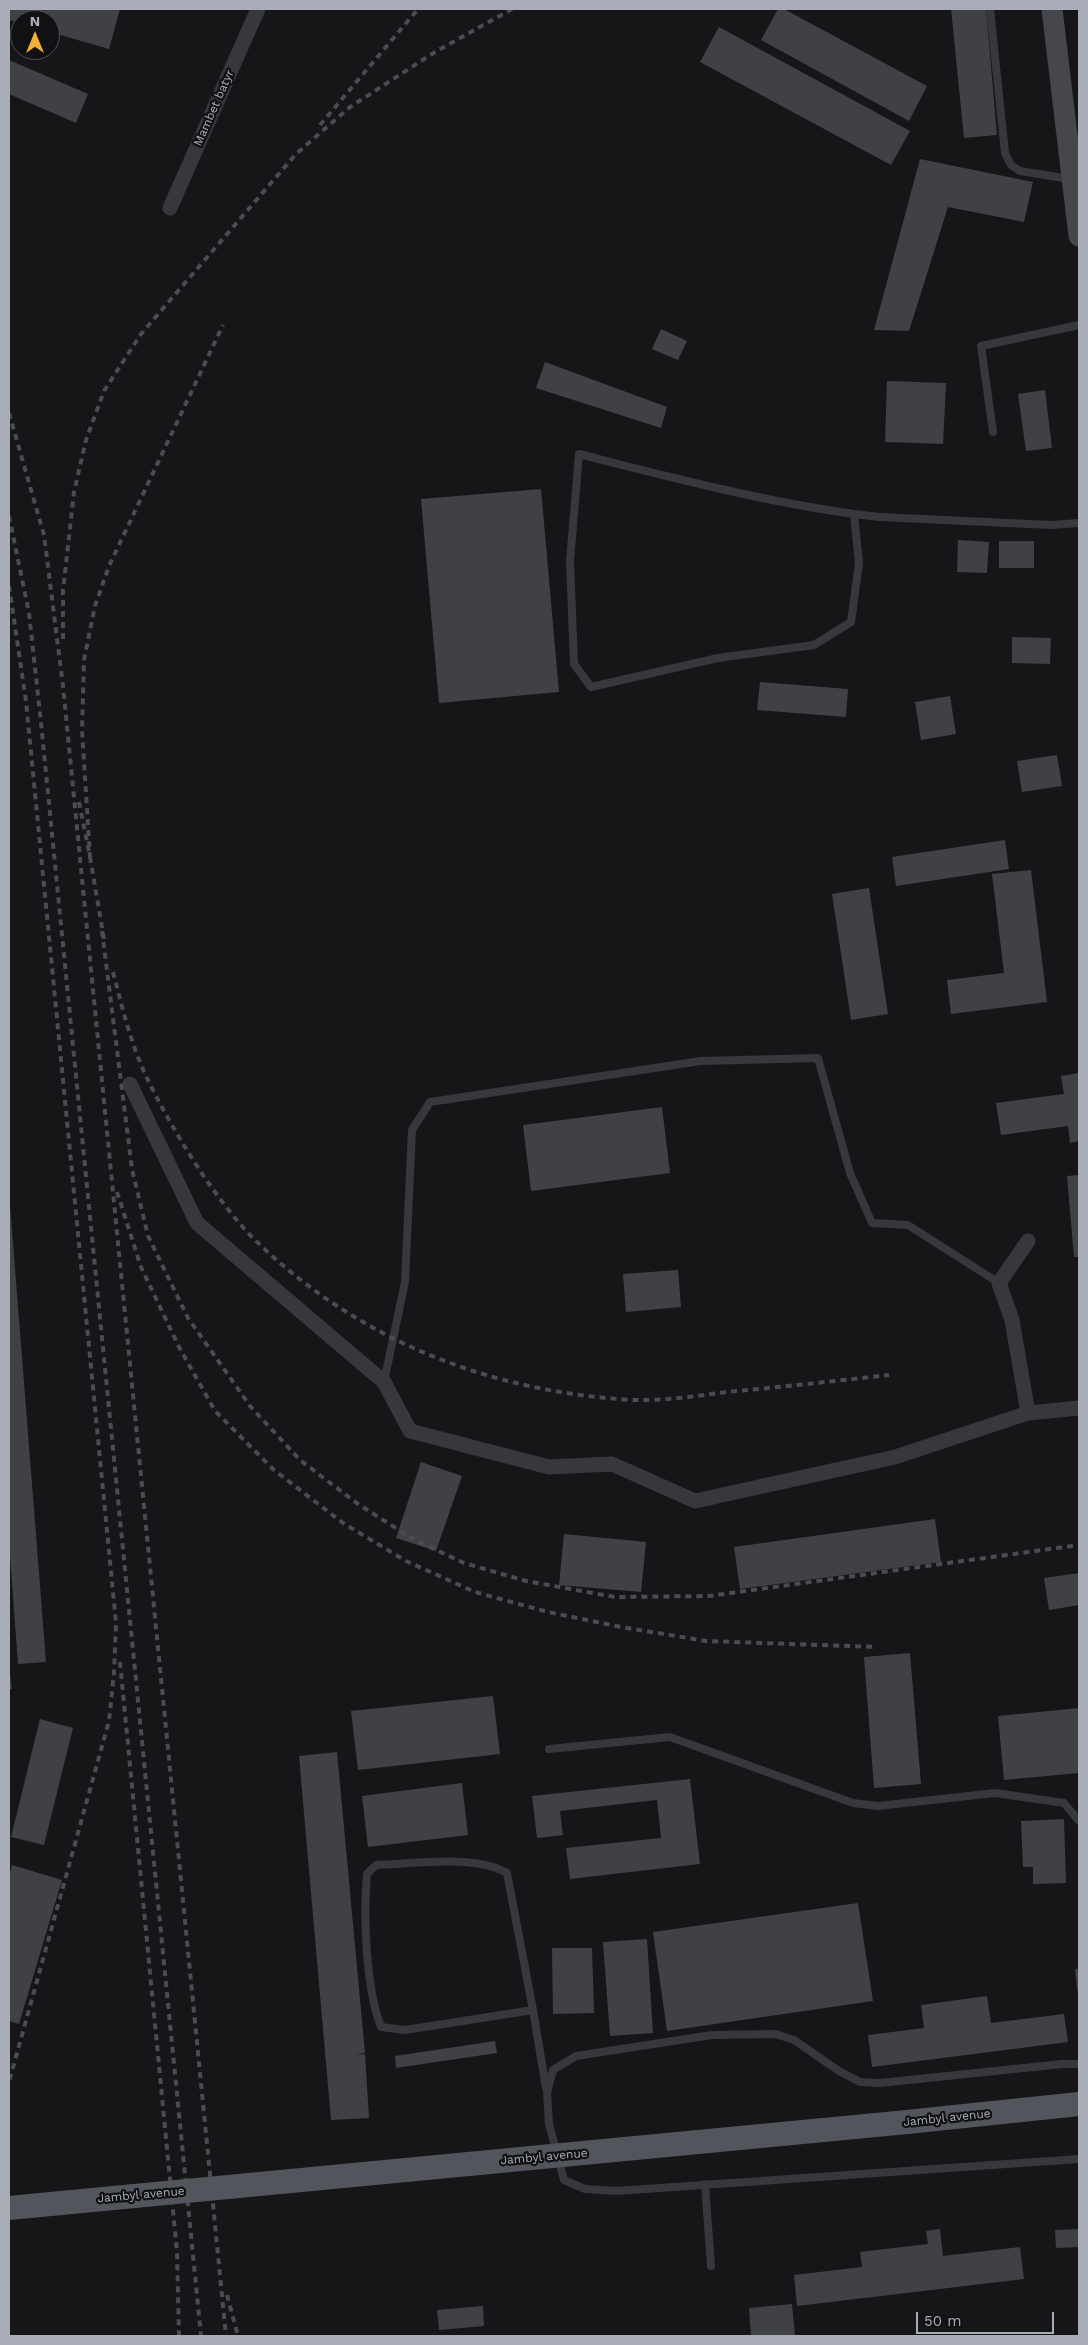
<!DOCTYPE html>
<html>
<head>
<meta charset="utf-8">
<style>
  body { margin:0 }
  #map { position:relative; width:1088px; height:2345px; overflow:hidden; background:#161618; font-family:"Work Sans",sans-serif }
  canvas { display:block }
  .frame { position:absolute; inset:0; border:10px solid #a8adb8; pointer-events:none }
  .north { position:absolute; left:10px; top:10px; width:50px; height:50px; box-sizing:border-box; background:#111113; border:1px solid #4d4f55; border-radius:50%; rotate:0deg; font-size:14px; font-weight:700; line-height:20px; text-align:center; color:#a8adb8 }
  .north::after { content:''; display:block; margin:auto; width:18px; height:22px; background:#f2b134; clip-path:polygon(50% 0,100% 100%,50% 72%,0 100%) }
  .scale { position:absolute; left:916px; top:2312px; width:138px; height:22px; box-sizing:border-box; border:2px solid #a8adb8; border-top:0; padding-left:6px; font-size:15px; line-height:18px; white-space:nowrap; color:#a8adb8; -webkit-text-stroke:4px #111113; paint-order:stroke }
</style>
</head>
<body>
<div id="map">
<canvas width="1088" height="2345"></canvas>
<div class="frame"></div>
<div class="north">N</div>
<div class="scale">50 m</div>
</div>
<script>
const c = document.querySelector('canvas').getContext('2d');
c.lineJoin = 'round';
function fillPath(path, color) {
  c.fillStyle = color;
  c.fill(path, 'evenodd');
}
function trace(path, color, width, dash) {
  c.strokeStyle = color;
  c.lineWidth = width;
  c.lineCap = dash ? 'butt' : 'round';
  c.setLineDash(dash || []);
  c.stroke(path);
}
function label(font, color, halo, rows, align = 'center') {
  c.font = font + ' "Work Sans",sans-serif';
  c.lineWidth = 4.5;
  c.setLineDash([]);
  c.textBaseline = 'middle';
  c.strokeStyle = halo;
  c.fillStyle = color;
  for (const [text, x, y, turn = 0] of rows) {
    c.save();
    c.translate(x, y);
    c.rotate((+turn || 0) * Math.PI / 180);
    c.textAlign = isNaN(turn) ? turn : align;
    if (halo) c.strokeText(text, 0, 0);
    c.fillText(text, 0, 0);
    c.restore();
  }
}
const building = new Path2D(`
  M9,9H120L109,49L50,32V20H20V23L9,20Z
  M778,9H784L927,86L909,121L761,40Z
  M951,9H986L997,135L964,138Z
  M719,27L910,131L891,165L700,62Z
  M9,60L88,94L76,123L9,94Z
  M920,159L1033,182L1024,222L948,207L909,331L874,330Z
  M661,329L687,341L678,360L652,349Z
  M545,362L667,407L661,428L536,388Z
  M887,381L946,383L943,444L885,442Z
  M1045,390L1052,448L1026,451L1018,394Z
  M541,489L559,692L439,703L421,499Z
  M958,540L989,542L987,573L957,572Z
  M999,541H1034V568H999Z
  M1012,637L1051,638L1050,664L1012,663Z
  M760,682L848,689L846,717L757,710Z
  M950,696L956,734L921,740L915,702Z
  M1057,755L1062,786L1022,792L1017,761Z
  M1005,840L1009,869L896,886L892,857Z
  M1031,870L1047,1002L951,1014L947,980L1004,973L992,874Z
  M869,888L888,1014L851,1020L832,894Z
  M1079,1073V1141L1070,1143L1068,1126L1001,1135L996,1103L1064,1094L1061,1076Z
  M662,1107L670,1173L531,1191L523,1125Z
  M1079,1175V1257H1074L1067,1176Z
  M9,1192L46,1662L18,1664L9,1543Z
  M678,1270L681,1307L626,1312L623,1274Z
  M421,1462L462,1476L436,1551L396,1538Z
  M935,1519L941,1562L740,1589L734,1547Z
  M564,1534L646,1542L641,1592L559,1585Z
  M1079,1573V1605L1049,1610L1044,1578Z
  M910,1653L921,1784L874,1788L864,1657Z
  M9,1666L12,1689H9Z
  M493,1696L500,1754L358,1770L351,1711Z
  M1079,1708V1773L1004,1780L998,1716Z
  M40,1719L73,1728L44,1845L11,1837Z
  M337,1752L365,2053L354,2055L365,2054L369,2118L331,2120L299,1756Z
  M690,1779L700,1864L570,1879L566,1848L661,1838L657,1800L560,1811L563,1835L537,1838L532,1796Z
  M462,1783L468,1835L368,1847L362,1796Z
  M1064,1819L1066,1883L1033,1884V1867H1023L1021,1821Z
  M12,1865L62,1880L19,2024L9,2021V1876Z
  M858,1903L873,2001L667,2031L653,1932Z
  M647,1939L653,2033L610,2036L603,1942Z
  M552,1948H592L594,2013L553,2014Z
  M1075,1969H1079V1996H1078Z
  M987,1996L991,2023L1064,2014L1068,2042L872,2067L868,2035L924,2028L921,2005Z
  M495,2041L497,2053L396,2068L395,2056Z
  M940,2229L943,2256L1020,2247L1024,2279L797,2306L794,2275L862,2267L860,2252L928,2244L926,2231Z
  M1079,2229V2247L1056,2248L1055,2230Z
  M792,2304L795,2336H751L749,2308Z
  M483,2306L484,2326L439,2330L437,2310Z`);
const lane = new Path2D(`
  M990,9L1005,153L1011,165L1020,171L1070,179
  M993,432L981,346L1079,325
  M579,454C670,477 761,501 854,514L859,563L851,622L814,645L718,658L591,687L574,664L570,561Z
  M854,514L880,517L1051,525L1079,523
  M384,1382L405,1282L412,1130L430,1102L701,1061L818,1058L850,1173L872,1223L908,1225L999,1283
  M549,1749L670,1737L853,1803L878,1806L995,1793L1064,1803L1079,1821
  M533,2010L405,2030L381,2027C366,1988 363,1916 367,1874L376,1865C413,1864 475,1854 507,1873L533,2010L546,2088
  M1079,2064H1062L880,2083L860,2082L839,2071L794,2040L776,2034L712,2035L576,2056L553,2070L547,2093L549,2124L564,2180L585,2189L616,2191L1079,2159
  M705,2184L711,2266`);
const street = new Path2D(`
  M170,208L258,9
  M130,1084L197,1223L384,1382L410,1431L549,1467L612,1464L695,1501L895,1457L1028,1413
  M1028,1241L999,1283L1012,1320L1028,1413L1079,1408`);
const secondary = new Path2D(`
  M1052,9L1079,236`);
const primary = new Path2D(`
  M907,2122L1079,2104`);
const rail = new Path2D(`
  M320,125L418,9
  M9,413L44,535L63,686L226,2336
  M9,516L29,613L41,723L201,2336
  M9,586L26,701L116,1623L114,1673L109,1721L9,2082
  M63,639V591L74,492L86,440L104,391L141,334L296,154L350,107L435,52L512,9
  M79,802L90,857L82,730L84,660L95,606L109,566L223,325
  M90,857L104,939
  M102,931L132,1169L148,1236L188,1318L250,1406L300,1460L358,1504L413,1539L464,1563L526,1581L615,1597L709,1596L1079,1545
  M113,972C122,1007 131,1044 146,1076C171,1128 214,1199 255,1240C359,1341 490,1392 633,1400C664,1401 696,1396 727,1392C781,1387 835,1381 889,1375
  M117,1192L141,1267L179,1347L215,1411L274,1470L343,1523L406,1561L475,1592L548,1612L621,1627L706,1641L877,1647
  M120,1662L177,2252L179,2336
  M227,2295L238,2336`);
const primaryBridge = new Path2D(`
  M9,2208L907,2122`);
const streetNames = [
  ["Mambet batyr",214,108,-66],
  ["Jambyl avenue",947,2118,-6],
  ["Jambyl avenue",544,2157,-5],
  ["Jambyl avenue",141,2195,-5]
];
fillPath(building, '#404145');
trace(lane, '#37383d', 8);
trace(street, '#37383d', 15);
trace(secondary, '#45474d', 21);
trace(primary, '#53555c', 24);
trace(rail, '#4a4c52', 4, [6, 5]);
trace(primaryBridge, '#53555c', 24);
label('12px', '#a8adb8', '#111113', streetNames);
</script>
</body>
</html>
